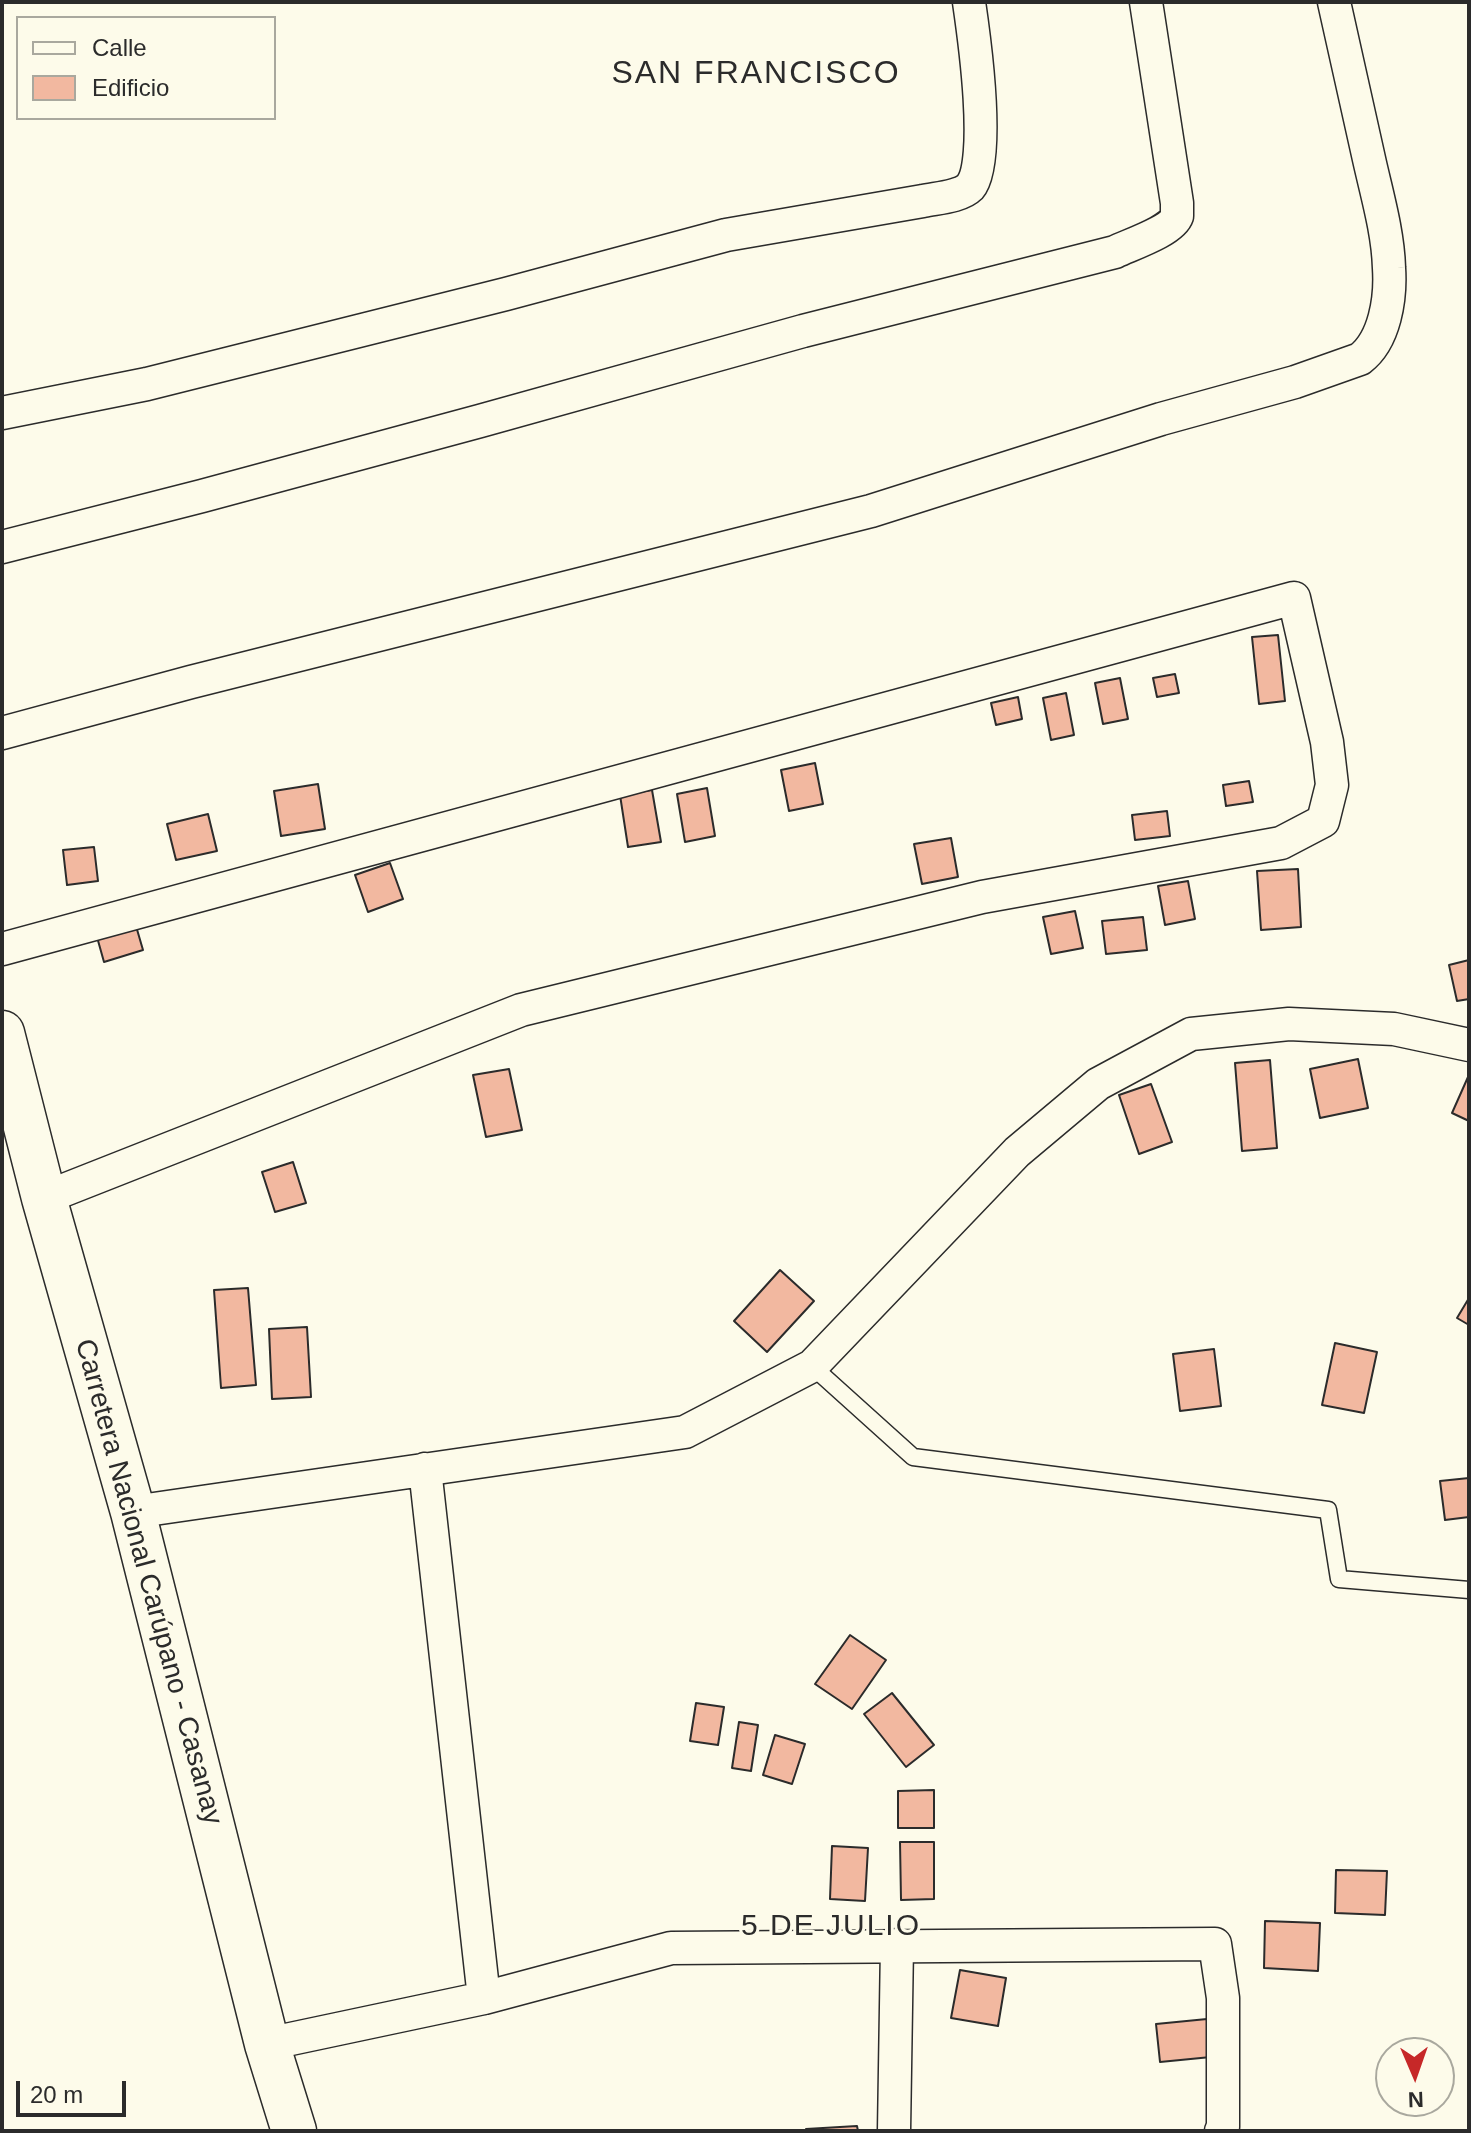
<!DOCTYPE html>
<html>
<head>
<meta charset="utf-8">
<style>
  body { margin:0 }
  #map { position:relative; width:1471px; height:2133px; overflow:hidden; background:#fdfbea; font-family:Arial,sans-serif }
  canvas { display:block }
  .frame { position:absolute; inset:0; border:4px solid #2b2b2b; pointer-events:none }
  .legend { position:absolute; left:16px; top:16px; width:260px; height:104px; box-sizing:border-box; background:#fdfbea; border:2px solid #a9a89e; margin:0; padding:10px 14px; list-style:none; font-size:24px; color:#2b2b2b }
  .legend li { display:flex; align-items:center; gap:16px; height:40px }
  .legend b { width:40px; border:2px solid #a9a89e }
  .north { position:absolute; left:1375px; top:2037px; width:80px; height:80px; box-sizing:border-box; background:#fdfbea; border:2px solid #a9a89e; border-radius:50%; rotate:178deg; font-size:22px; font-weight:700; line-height:32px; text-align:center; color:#2b2b2b }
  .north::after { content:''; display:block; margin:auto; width:28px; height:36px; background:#c62828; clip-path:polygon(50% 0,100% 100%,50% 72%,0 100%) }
  .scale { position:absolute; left:16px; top:2081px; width:110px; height:36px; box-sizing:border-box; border:4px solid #2b2b2b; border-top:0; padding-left:10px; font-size:24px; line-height:28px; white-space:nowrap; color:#2b2b2b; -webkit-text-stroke:6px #fdfbea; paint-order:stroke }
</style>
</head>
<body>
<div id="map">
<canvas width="1471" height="2133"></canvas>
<div class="frame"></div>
<ul class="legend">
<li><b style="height:10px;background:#fdfbea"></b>Calle</li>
<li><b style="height:22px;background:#f2b8a0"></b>Edificio</li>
</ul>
<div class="north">N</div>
<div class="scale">20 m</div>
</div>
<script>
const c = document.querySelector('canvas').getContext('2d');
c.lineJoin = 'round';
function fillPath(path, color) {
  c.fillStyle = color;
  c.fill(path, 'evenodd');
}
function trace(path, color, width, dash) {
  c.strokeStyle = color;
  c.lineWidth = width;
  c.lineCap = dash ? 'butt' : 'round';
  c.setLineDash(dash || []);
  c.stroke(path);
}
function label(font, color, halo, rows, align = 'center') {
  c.font = font + ' Arial,sans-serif';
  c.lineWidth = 6;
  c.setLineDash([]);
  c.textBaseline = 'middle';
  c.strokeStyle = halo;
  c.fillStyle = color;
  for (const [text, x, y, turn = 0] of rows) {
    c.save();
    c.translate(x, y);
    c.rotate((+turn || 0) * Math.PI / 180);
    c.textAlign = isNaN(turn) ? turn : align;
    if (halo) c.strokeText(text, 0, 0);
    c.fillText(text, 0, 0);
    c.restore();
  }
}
const building = new Path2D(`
  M1278,635L1285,701L1259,704L1252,637Z
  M1175,674L1179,693L1157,697L1153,678Z
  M1120,678L1128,719L1103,724L1095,683Z
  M1066,693L1074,735L1051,740L1043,698Z
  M1018,697L1022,719L996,725L991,703Z
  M815,763L823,804L789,811L781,770Z
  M1249,781L1253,802L1226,806L1223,785Z
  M318,784L325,829L281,836L274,791Z
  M707,788L715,836L685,842L677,794Z
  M652,790L661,842L628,847L620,795Z
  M1167,811L1170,836L1135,840L1132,815Z
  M208,814L217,851L176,860L167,824Z
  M951,838L958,877L922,884L914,844Z
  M94,847L98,881L67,885L63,850Z
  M390,863L403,899L368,912L355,875Z
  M1298,869L1301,927L1261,930L1257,871Z
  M1188,881L1195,919L1165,925L1158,886Z
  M1075,911L1083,948L1051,954L1043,917Z
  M1143,917L1147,950L1106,954L1102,921Z
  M136,926L143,950L104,962L97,937Z
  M1469,960V999L1457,1001L1449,965Z
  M1358,1059L1368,1108L1320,1118L1310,1069Z
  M1270,1060L1277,1148L1242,1151L1235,1063Z
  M509,1069L522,1130L486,1137L473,1075Z
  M1468,1077H1469V1121L1452,1113Z
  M1151,1084L1172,1142L1139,1154L1119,1095Z
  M293,1162L306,1203L275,1212L262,1172Z
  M780,1270L814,1301L767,1352L734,1321Z
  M248,1288L256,1385L221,1388L214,1290Z
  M1469,1298V1325L1457,1318Z
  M307,1327L311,1397L272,1399L269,1329Z
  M1335,1343L1377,1352L1364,1413L1322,1405Z
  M1214,1349L1221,1406L1180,1411L1173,1354Z
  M1469,1478V1517L1445,1520L1440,1481Z
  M850,1635L886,1660L852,1709L815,1684Z
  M892,1693L934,1745L906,1767L864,1714Z
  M696,1703L724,1707L718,1745L690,1741Z
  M739,1722L758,1725L751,1771L732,1768Z
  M775,1735L805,1744L792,1784L763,1775Z
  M934,1790V1828H898V1791Z
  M900,1842H934V1899L901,1900Z
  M832,1846L868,1848L865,1901L830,1899Z
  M1336,1870L1387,1871L1385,1915L1335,1913Z
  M1265,1921L1320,1923L1318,1971L1264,1968Z
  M960,1970L1006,1978L998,2026L951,2018Z
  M1207,2019L1211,2057L1160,2062L1156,2024Z
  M857,2126L858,2131H806V2129Z`);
const lane = new Path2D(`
  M812,1366L913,1457L1328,1510L1339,1579L1469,1590`);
const street = new Path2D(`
  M2,413L147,384L506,294L726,235L923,201C936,198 960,197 970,187C992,162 974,36 969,2
  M2,547L202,496L480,421L803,331L1115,252C1129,245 1172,231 1177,216C1177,214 1177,204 1177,203L1146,2
  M2,733L191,682L871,511L1161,419L1295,382L1360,359C1385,340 1391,298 1389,268C1388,232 1377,195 1369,159C1357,107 1346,54 1334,2
  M2,949L1294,598L1327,742L1332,785L1323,821L1281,843L982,897L521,1010L44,1198
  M425,1469L484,1998
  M133,1512L685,1432L812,1366L1017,1152L1098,1084L1191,1034L1289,1024L1394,1029L1469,1045
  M267,2044L484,1998L671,1948L1215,1944L1223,1998V2127L1221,2131
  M894,2131L897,1945`);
const highway = new Path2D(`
  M2,1033L44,1198L133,1512L267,2044L294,2131`);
const streetNames = [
  ["Carretera Nacional Carúpano - Casanay",148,1582,75]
];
const neighbourhoodNames = [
  ["5 DE JULIO",831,1927]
];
const quarterNames = [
  ["SAN FRANCISCO",756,74]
];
fillPath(building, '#f2b8a0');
trace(building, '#2b2b2b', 2);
trace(lane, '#2b2b2b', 19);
trace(street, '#2b2b2b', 35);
trace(highway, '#2b2b2b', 47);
trace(lane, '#fdfbea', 16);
trace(street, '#fdfbea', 32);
trace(highway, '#fdfbea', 44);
label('28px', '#2b2b2b', '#fdfbea', streetNames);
c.letterSpacing = '2px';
label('30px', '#2b2b2b', '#fdfbea', neighbourhoodNames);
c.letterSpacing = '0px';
c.letterSpacing = '2px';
label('32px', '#2b2b2b', '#fdfbea', quarterNames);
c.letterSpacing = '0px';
</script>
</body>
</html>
